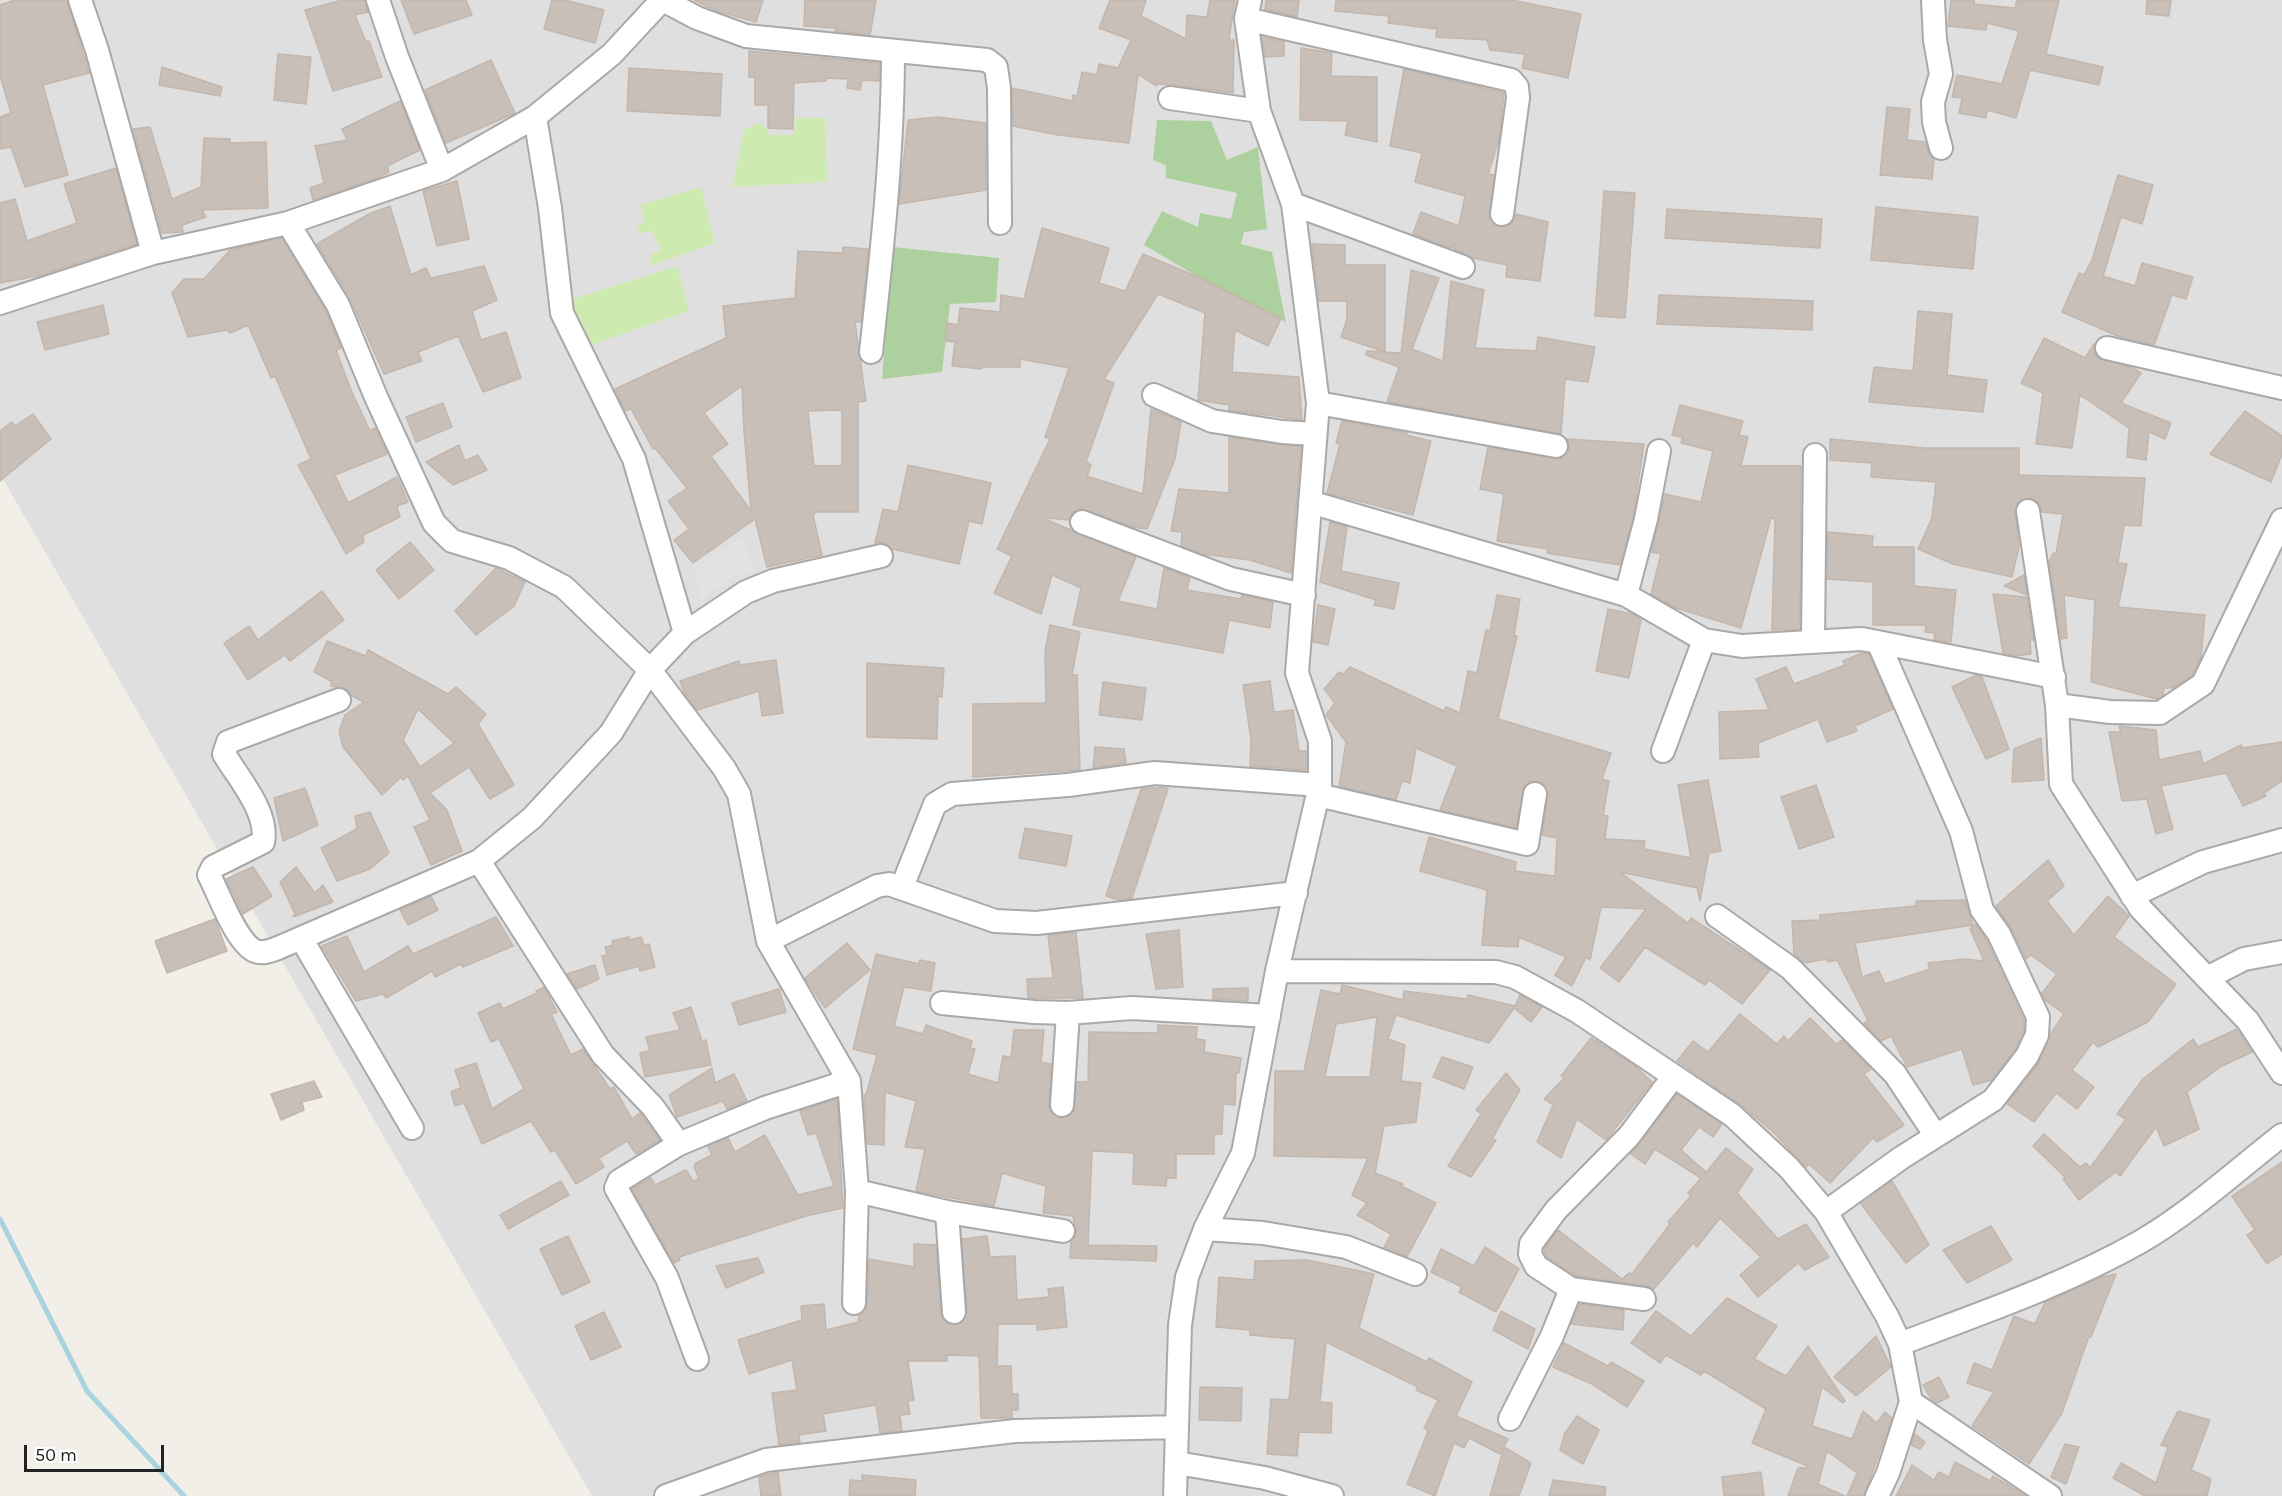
<!DOCTYPE html>
<html>
<head>
<meta charset="utf-8">
<style>
  body { margin:0 }
  #map { position:relative; width:2282px; height:1496px; overflow:hidden; background:#f2efe9; font-family:Karla,sans-serif }
  canvas { display:block }
  .scale { position:absolute; left:24px; top:1445px; width:140px; height:27px; box-sizing:border-box; border:3px solid #222; border-top:0; padding-left:8px; font-size:18px; line-height:21px; white-space:nowrap; color:#222; -webkit-text-stroke:4px #fff; paint-order:stroke }
</style>
</head>
<body>
<div id="map">
<canvas width="2282" height="1496"></canvas>
<div class="scale">50 m</div>
</div>
<script>
const c = document.querySelector('canvas').getContext('2d');
c.lineJoin = 'round';
function fillPath(path, color) {
  c.fillStyle = color;
  c.fill(path, 'evenodd');
}
function trace(path, color, width, dash) {
  c.strokeStyle = color;
  c.lineWidth = width;
  c.lineCap = dash ? 'butt' : 'round';
  c.setLineDash(dash || []);
  c.stroke(path);
}
const residential = new Path2D(`
  M0,0H2282V1496H592L0,474Z`);
const grass = new Path2D(`
  M796,118H825L827,182L732,187L744,130L761,122L770,135H794Z
  M701,187L715,243L650,266L651,254L661,251L652,231L640,233L637,228L645,221L640,205Z
  M677,266L689,311L588,346L570,300Z`);
const forest = new Path2D(`
  M1157,120L1211,121L1227,160L1258,147L1267,229L1244,232L1241,244L1272,252L1286,323L1281,319L1217,288L1144,245L1162,211L1198,227L1200,213L1231,219L1237,193L1166,178V165L1153,160Z
  M893,247L999,258L996,302L950,304L942,372L882,379Z`);
const parking = new Path2D(`
  M744,536L753,571L727,579L701,601L695,567Z`);
const stream = new Path2D(`
  M0,1219L87,1391L184,1496`);
const building = new Path2D(`
  M15,0H67L89,73L43,85L68,175L25,187L11,147L0,149V117L11,113L0,75V5Z
  M342,0H365L368,12L355,15L366,42L369,41L382,77L333,91L305,10Z
  M401,0H466L472,15L414,34Z
  M552,0H565L604,10L595,43L544,29Z
  M694,0H763L756,22L717,11Z
  M805,0H876L870,35L835,31L836,28L804,26Z
  M1110,0H1146L1141,16L1186,39L1187,15L1207,17L1210,0H1235L1229,40H1234L1233,93L1172,85L1157,84L1156,86L1138,74L1129,143L1058,135L1013,126L1012,88L1072,101L1073,95L1077,96L1082,72L1097,75L1099,64L1118,68L1131,40L1099,28Z
  M1266,0H1299L1297,17L1265,9Z
  M1336,0H1512L1581,14L1568,78L1522,68L1525,54L1490,50L1487,40L1436,37L1437,29L1388,23L1389,16L1335,11Z
  M1951,0H1974V4L2015,8L2017,0H2059L2046,54L2103,67L2099,85L2030,70L2016,118L1987,110L1986,118L1959,113L1962,98L1952,97L1957,75L2002,84L2019,31L1987,23L1986,30L1948,26Z
  M2147,0H2171L2169,16L2146,14Z
  M1262,37L1284,42V56L1265,57Z
  M1301,48L1332,53L1331,76L1377,77V142L1345,135L1348,121L1300,120Z
  M749,51L879,63V81L862,80L860,90L847,88L848,79L826,78V81L794,83L793,129L768,128V105H755V77H749Z
  M278,54L311,57L306,104L274,100Z
  M491,60L515,113L446,143L425,90Z
  M162,67L222,87L220,96L159,85Z
  M629,68L722,74L720,116L627,111Z
  M1404,69L1504,93L1499,140L1488,174L1494,175L1489,219L1501,227L1512,223L1516,214L1548,222L1540,281L1506,277L1507,265L1473,258L1454,249V244L1451,248L1413,234L1421,212L1459,226L1465,196L1415,182L1422,153L1390,146Z
  M400,101L420,150L387,166L389,172L375,179L313,200L310,188L324,183L315,146L347,140L342,129Z
  M1887,107L1910,109L1907,140L1925,142L1928,152L1934,159L1932,179L1880,175Z
  M938,117L986,123V190L899,204L908,120Z
  M150,127L172,199L201,187L204,138L230,139V143L266,142L268,208L202,210L206,217L182,225L183,232L162,233L133,129Z
  M116,168L137,244L38,276L0,283V203L15,199L27,241L77,223L64,184Z
  M2118,175L2153,185L2142,224L2121,217L2103,276L2135,286L2142,263L2193,277L2186,299L2172,295L2154,345L2120,337L2062,312L2079,273L2084,275L2092,260Z
  M457,181L469,239L437,246L423,191Z
  M1604,191L1635,193L1625,318L1595,316Z
  M390,206L411,275L426,268L431,278L484,266L497,300L472,311L481,340L506,332L521,378L483,392L458,336L418,352L422,361L384,374L350,298L317,244L369,214Z
  M1876,207L1978,217L1973,269L1871,260Z
  M1667,209L1822,219L1820,248L1665,238Z
  M1042,228L1109,248L1099,283L1125,291L1143,254L1203,279L1281,319L1268,346L1235,330L1232,372L1299,377L1302,420L1229,410V405L1198,400L1205,313L1158,294L1104,379L1114,383L1086,462L1091,465L1087,476L1143,494L1151,409L1181,422L1175,459L1147,529L1133,527L1080,509L1073,512L1069,520L1048,518L1047,520L1136,557L1118,601L1157,609L1164,568L1190,578L1187,590L1241,599L1242,595L1273,602L1270,628L1229,620L1223,653L1073,625L1081,588L1052,575L1041,614L994,593L1012,556L997,549L1050,439L1045,437L1069,368L1020,359V367H982V369L952,366L955,342L945,341L947,323L958,325L960,308L1000,312L1001,295L1024,299Z
  M282,238L326,311L341,348L336,350L351,390L370,431L375,428L387,454L335,475L348,503L397,477L408,502L397,506L400,517L363,535L364,542L346,554L298,465L311,459L275,376L271,378L248,325L230,333L227,330L188,337L172,293L184,279H204L230,250Z
  M1312,244L1345,245V265H1385V352L1401,353L1411,270L1439,278L1412,349L1443,361L1451,281L1484,290L1475,348L1536,351L1538,337L1595,347L1588,382L1565,379L1561,434L1387,402L1399,367L1366,355L1367,351L1385,352L1341,337L1347,319V301H1319Z
  M843,247L868,249L861,322H855L866,401L858,402V512H816L813,515L822,555L767,567L755,519L693,563L674,540L689,529L668,501L687,488L655,448L653,449L631,409L625,411L615,389L726,338L723,306L795,298L798,251L843,253ZM742,386L744,431L751,511L711,456L728,444L704,413ZM842,410V466H814L808,411Z
  M1659,295L1813,301L1812,330L1657,324Z
  M103,305L109,334L45,350L37,322Z
  M1918,311L1952,314L1947,375L1987,380L1983,412L1869,402L1874,367L1913,371Z
  M2044,338L2085,358L2094,344V351L2098,358L2133,368L2141,373L2121,403L2171,423L2165,439L2149,432L2146,460L2127,457L2129,428L2080,395L2072,448L2036,444L2043,393L2021,383Z
  M443,403L452,427L416,442L406,417Z
  M1680,405L1743,421L1739,435L1748,437L1741,466H1801L1800,629L1772,630L1775,519L1771,518L1741,628L1676,608L1651,594L1661,554L1651,552L1665,494L1701,502L1713,451L1681,443L1682,437L1672,435Z
  M2245,411L2282,436V454L2271,482L2210,454Z
  M33,414L51,439L0,481V431L12,422L15,426Z
  M1342,421L1407,433L1406,435L1431,441L1413,515L1327,493L1340,444L1336,443Z
  M1229,437L1301,447L1291,573L1250,560L1202,554L1181,546L1182,532L1171,531L1179,489L1229,493Z
  M1567,439L1644,444L1633,516L1620,565L1547,553L1548,549L1497,541L1504,494L1480,489L1488,447L1560,459L1569,449Z
  M1830,439L1925,448H2019V475L2145,478L2141,526L2124,525L2118,563L2127,564L2118,607L2205,615L2201,657L2192,675L2172,688H2164L2163,695L2157,699L2091,682L2095,600L2064,595L2067,638L2061,639L2049,562L2053,553L2056,554L2063,514L2042,512L2039,503L2032,498L2019,501L2015,512L2019,546L2012,577L1953,564L1918,549L1932,518L1936,482L1871,477L1872,463L1830,460Z
  M459,445L465,461L478,455L487,470L453,485L426,462Z
  M908,465L991,483L982,524L969,521L959,564L892,549L884,543H875L883,509L898,512Z
  M1330,522L1347,527L1341,571L1399,583L1394,609L1374,605L1376,600L1320,582Z
  M1828,532L1873,536L1872,547H1914V586L1956,590L1951,642L1934,640L1935,633L1925,632L1926,625H1873V582L1827,579Z
  M410,542L434,570L399,599L376,570Z
  M496,568L525,582L514,606L476,635L455,611Z
  M2024,575L2027,595L2004,586Z
  M322,591L344,620L290,661L285,655L248,680L224,643L249,626L258,640Z
  M1993,594L2027,597L2034,640H2030L2031,654L2015,656L2003,653Z
  M1497,595L1520,599L1514,636H1517L1498,719L1611,753L1602,779L1609,781L1603,815L1608,816L1605,839L1645,841L1644,849L1691,858L1678,785L1708,780L1721,851L1709,853L1700,901L1697,888L1620,872L1688,923L1691,918L1770,970L1742,1004L1709,980L1705,985L1645,947L1619,982L1600,968L1646,909L1601,907L1590,960L1586,957L1572,986L1555,975L1566,957L1519,937L1518,947L1482,945L1487,890L1420,871L1429,837L1516,862L1515,871L1555,876L1557,838L1542,835L1548,796L1543,783L1531,781L1524,786L1516,828L1440,810L1457,766L1416,748L1410,783L1402,781L1396,800L1339,786L1346,742L1326,715L1335,703L1324,689L1339,672L1343,674L1350,667L1444,711L1446,707L1460,713L1468,671L1477,673L1486,630L1490,631Z
  M1318,605L1335,609L1328,645L1313,642Z
  M1608,609L1633,614L1641,620L1629,678L1596,671Z
  M1050,625L1080,632L1072,675H1077L1080,770L973,777V704L1046,703L1045,652Z
  M327,641L366,656L368,650L448,694L456,687L486,714L478,724L514,785L490,799L469,767L430,793L447,810L462,851L431,865L414,827L430,820L408,776L403,780L401,777L382,795L343,747L339,731L345,715L364,702L352,696L347,689L331,686V681L314,672ZM418,709L454,743L420,767L403,740Z
  M1862,653L1869,654L1893,709L1855,726L1857,731L1827,742L1818,719L1758,743L1759,757L1720,759L1719,712L1769,710L1756,679L1786,667L1794,684L1845,665L1843,661Z
  M776,660L783,713L762,716L759,691L697,710L684,692L680,681L739,661L740,665Z
  M867,663L944,668L942,697L938,696L937,739L867,737Z
  M1976,675L1982,677L2009,749L1986,759L1952,687Z
  M1270,681L1274,712L1293,710L1299,751H1306V770L1250,766L1251,740L1243,685Z
  M1103,682L1146,688L1142,720L1099,715Z
  M2119,726L2156,730L2159,760L2200,751L2203,764L2241,745L2242,748L2282,742V781L2264,793L2266,796L2243,806L2226,773L2161,786L2173,829L2156,834L2147,799L2122,801L2109,732H2121Z
  M2041,738L2044,780L2012,782L2014,749Z
  M1095,747L1124,749L1126,763L1093,768Z
  M1816,785L1834,837L1799,849L1781,797Z
  M1163,787L1168,789L1132,898L1119,900L1106,896L1141,789Z
  M305,788L318,825L283,841L274,798Z
  M370,812L389,853L370,869L337,881L321,848L357,829L355,816Z
  M1025,828L1072,836L1066,866L1019,858Z
  M2048,860L2064,886L2047,901L2074,935L2108,896L2129,916L2114,937L2176,984L2148,1022L2098,1047L2093,1042L2072,1070L2094,1087L2077,1109L2056,1093L2034,1122L2007,1104L2038,1064L2051,1033L2064,1014L2045,1000L2042,993L2057,974L2031,955L2026,959L2011,928L1996,906Z
  M253,867L272,896L243,914L226,879Z
  M296,867L315,893L323,885L333,902L293,917L295,914L280,882Z
  M431,896L438,910L408,925L400,910Z
  M1965,900L1973,925L1855,943L1862,977L1879,971L1885,984L1930,969L1928,963L1964,959L1984,961L1970,929L1976,924L1987,941L2024,1020V1032L2015,1049L1992,1080L1973,1085L1962,1049L1907,1067L1891,1036L1881,1041L1864,1023L1868,1020L1837,960L1828,962L1827,959L1804,963L1794,954L1792,921L1820,920V915L1916,906V901Z
  M496,917L513,946L463,967L461,964L435,977L432,971L386,998L383,994L356,1001L322,946L347,936L364,972L408,946L413,954Z
  M215,919L227,951L167,973L155,941Z
  M1179,930L1183,987L1156,989L1146,934Z
  M1076,932L1083,998H1028L1027,979L1053,978L1048,935Z
  M629,937V940L641,937L644,945L649,944L655,967L640,971L639,966L607,975L602,956L607,955L605,947L613,945L612,941Z
  M847,943L870,970L825,1008L805,978Z
  M876,954L919,964L920,960L935,963L931,991L904,987L894,1026L923,1034L926,1025L972,1041L970,1048L975,1049L968,1074L998,1083L1003,1056L1011,1057L1014,1030H1044L1041,1062L1051,1064L1049,1105L1050,1111L1061,1118L1073,1112L1077,1082H1088L1089,1032L1158,1033V1025L1197,1027L1196,1039L1205,1040L1204,1052L1241,1058L1239,1073H1236L1235,1105L1223,1104L1222,1134H1214V1154H1176V1178H1167L1166,1186L1133,1184L1134,1153L1092,1151L1088,1245L1157,1246L1156,1261L1070,1258L1071,1241L1076,1233L1073,1216L1043,1213L1046,1186L1002,1173L994,1206L916,1191L925,1149L905,1147L916,1101L885,1092L884,1145L867,1144L864,1095H866L877,1055L853,1049Z
  M595,965L599,979L577,989L567,974Z
  M1342,985L1403,1000L1404,991L1467,999L1468,995L1515,1006L1520,995L1542,1007L1531,1022L1514,1008L1489,1043L1396,1015L1388,1039L1405,1045L1401,1081L1421,1083L1416,1122L1384,1126L1375,1173L1403,1184L1401,1186L1436,1203L1407,1257L1384,1247L1391,1234L1357,1215L1367,1203L1352,1195L1368,1158L1274,1156L1275,1071H1304L1321,990L1340,994ZM1377,1017L1370,1077H1325L1336,1024Z
  M544,987L557,1012L551,1014L571,1055L583,1049L610,1089L614,1087L632,1119L640,1113L660,1140L636,1154L627,1141L599,1158L604,1167L576,1184L555,1150L551,1152L531,1121L482,1144L464,1103L455,1106L451,1092L461,1088L455,1070L476,1063L492,1109L524,1089L499,1039L491,1042L478,1013L500,1003L503,1009L537,993L536,991Z
  M1248,988V1001L1213,999V989Z
  M779,989L786,1012L739,1025L732,1003Z
  M691,1007L702,1041L706,1040L711,1065L645,1077L640,1053L650,1051L646,1037L680,1030L673,1013Z
  M1740,1014L1777,1044L1784,1036L1788,1041L1810,1018L1836,1044L1842,1040L1871,1069L1864,1074L1904,1125L1877,1142L1873,1138L1830,1183L1809,1164L1806,1167L1773,1132L1741,1105L1677,1061L1693,1041L1708,1052Z
  M2237,1029L2252,1052L2220,1067L2187,1092L2199,1129L2164,1146L2156,1127L2120,1176L2116,1172L2079,1200L2063,1179L2066,1178L2033,1146L2044,1134L2080,1167L2086,1163L2090,1168L2126,1119L2117,1114L2143,1079L2193,1039L2198,1047Z
  M1591,1038L1635,1066L1652,1082L1606,1140L1577,1119L1561,1158L1537,1142L1553,1105L1544,1099L1564,1078L1561,1076Z
  M1442,1057L1473,1067L1464,1089L1433,1077Z
  M712,1068L715,1083L734,1074L747,1101L727,1109L723,1101L677,1117L669,1095Z
  M1506,1073L1520,1090L1492,1139L1496,1140L1471,1177L1448,1166L1481,1114L1476,1110Z
  M314,1081L322,1097L302,1102L304,1110L281,1120L271,1094Z
  M1677,1094L1722,1124L1713,1137L1699,1127L1681,1150L1706,1172L1704,1175L1726,1148L1753,1169L1737,1193L1778,1239L1806,1224L1829,1257L1805,1270L1798,1263L1758,1297L1740,1275L1761,1257L1720,1218L1697,1247L1693,1243L1653,1290L1646,1286L1576,1276L1546,1257L1544,1249L1558,1230L1622,1279L1629,1273L1632,1274L1670,1224L1668,1222L1691,1196L1688,1193L1701,1178L1655,1149L1645,1164L1631,1154Z
  M837,1099L843,1208L806,1216L679,1257L680,1260L674,1263L632,1189L651,1178L655,1185L686,1170L693,1181L699,1179L694,1166L696,1163L712,1155L708,1147L728,1138L735,1152L765,1135L798,1195L834,1186L816,1133L808,1135L800,1111Z
  M2282,1162V1254L2267,1264L2247,1235L2255,1230L2232,1196Z
  M561,1181L569,1195L508,1229L500,1215Z
  M1892,1181L1929,1245L1906,1263L1861,1204Z
  M1991,1226L2012,1260L1967,1283L1943,1250Z
  M568,1236L590,1282L562,1295L540,1249Z
  M987,1236L990,1257L1015,1256L1017,1300L1049,1297L1048,1289L1063,1287L1067,1327L1037,1330V1324H998L997,1366H1011L1012,1394H1018V1410H1012V1418H981L979,1356L947,1355V1361H908L914,1400L908,1401L910,1414L900,1415L902,1431L880,1433L876,1405L823,1414L826,1431L799,1435L800,1442L779,1445L772,1393L797,1390L792,1360L749,1374L738,1340L802,1320L801,1306L824,1304L826,1330L858,1322L859,1315L867,1304L869,1259L914,1267V1244L936,1245L941,1314L948,1324L961,1323L967,1311L962,1239Z
  M1485,1247L1519,1269L1496,1312L1459,1292L1462,1287L1431,1272L1441,1249L1474,1266Z
  M758,1258L764,1272L726,1288L716,1266Z
  M1307,1260L1374,1274L1359,1328L1427,1362L1429,1358L1472,1382L1456,1416L1508,1439L1500,1454L1469,1438L1464,1448L1454,1443L1435,1496L1407,1484L1428,1431L1424,1428L1438,1400L1416,1390L1418,1387L1326,1342L1320,1402L1332,1403L1331,1433L1299,1432L1297,1456L1267,1454L1271,1399L1289,1400L1295,1339L1250,1335V1330L1216,1327L1219,1277L1254,1280L1255,1261Z
  M2116,1274L2091,1337L2089,1336L2062,1413L2029,1464L1972,1426L1994,1392L1967,1383L1974,1363L1992,1370L2014,1316L2035,1324L2045,1302L2102,1277Z
  M1727,1298L1777,1326L1754,1359L1786,1376L1808,1346L1845,1401L1843,1403L1822,1387L1812,1426L1852,1439L1863,1411L1877,1423L1885,1412L1892,1418L1864,1496H1847L1857,1473L1827,1451L1818,1484L1845,1496H1788L1798,1468L1810,1467L1752,1443L1766,1409L1704,1371L1701,1375L1666,1355L1660,1363L1631,1343L1656,1311L1691,1336Z
  M1580,1304L1624,1310L1623,1330L1571,1324Z
  M1501,1311L1535,1329L1528,1349L1493,1330Z
  M604,1312L621,1347L591,1360L575,1326Z
  M1876,1336L1891,1367L1856,1396L1834,1377Z
  M1564,1343L1608,1366L1611,1362L1644,1381L1627,1407L1592,1384L1553,1367Z
  M1939,1377L1949,1397L1937,1403L1931,1399L1923,1385Z
  M1200,1387L1242,1388L1241,1421L1199,1420Z
  M2178,1411L2210,1420L2191,1470L2211,1479L2207,1496H2145L2113,1478L2121,1463L2156,1483L2168,1447L2161,1445Z
  M1577,1416L1599,1430L1583,1464L1560,1450L1565,1433Z
  M1915,1434L1925,1442L1920,1449L1911,1445Z
  M2065,1444L2079,1447L2066,1484L2051,1477Z
  M1504,1447L1531,1463L1519,1496H1490Z
  M1955,1462L1990,1481L1993,1476L2026,1496H1896L1912,1465L1934,1480L1939,1472L1949,1477Z
  M778,1472L781,1496H761L759,1477Z
  M1761,1472L1764,1496H1724L1722,1477Z
  M862,1475L916,1480L915,1496H849L850,1480L862,1481Z
  M1553,1480L1606,1487L1605,1496H1549Z`);
const street = new Path2D(`
  M80,0L97,50L153,253
  M378,0L397,57L442,170
  M663,0L697,18L746,36L987,60L996,67L999,88L1000,223
  M1933,0L1935,40L1941,74L1933,102L1934,122L1941,148
  M1246,19L1511,80L1517,87L1518,98L1502,214
  M1170,98L1259,111
  M535,117L550,208L562,313L634,459L685,633
  M1293,204L1463,267
  M288,223L338,305L376,397L434,523L452,541L509,558L564,587L650,670L724,768L739,794L768,941L849,1081L857,1191L854,1303
  M0,303L153,253L288,223L442,170L535,117L612,54L662,0
  M2107,348L2282,388
  M871,352C882,251 893,152 893,51
  M1154,395L1212,421L1282,432L1315,434
  M1318,403L1556,446
  M1310,502L1626,595L1704,640L1742,646L1862,639L2054,677
  M2028,511L2057,705L2061,784L2141,909L2248,1021L2282,1073
  M1082,522L1231,579L1304,595
  M1626,595L1646,519L1659,451
  M1813,641L1815,455
  M339,700L228,742L224,754C239,779 269,813 263,842L213,867L209,875C219,894 236,942 255,951C263,954 270,951 278,948L479,861L532,818L611,733L650,670L685,633L746,592L773,581L881,556
  M2057,705L2110,712L2160,713L2203,684L2282,520
  M1663,751L1704,640
  M1318,795L1527,844L1535,794
  M479,861L603,1055L653,1107L679,1144
  M902,887L935,804L952,794L1068,785L1155,773L1320,785
  M2132,896L2203,862L2282,840
  M1717,916L1790,968L1895,1074L1936,1136
  M301,938L412,1128
  M768,941L877,886L889,884L995,921L1037,923L1296,893
  M1277,971L1496,972L1515,977L1577,1011L1732,1115L1789,1168L1826,1212L1887,1316L1900,1344L1911,1402L2050,1496
  M2207,978L2244,959L2282,952
  M942,1003L1034,1012L1068,1013L1132,1008L1269,1016
  M1062,1105L1068,1013
  M857,1191L947,1212L1063,1231
  M947,1212L954,1312
  M1826,1212L1901,1158L1993,1100L2027,1056L2037,1035L2038,1017L1999,934L1982,910L1961,831L1878,642
  M1205,1229L1263,1233L1346,1247L1415,1274
  M1644,1299L1571,1289L1536,1266L1530,1254L1531,1244L1556,1210L1629,1136L1673,1077
  M1900,1344C1981,1313 2064,1285 2140,1242C2190,1213 2236,1171 2282,1135
  M697,1359L667,1278L616,1188L619,1181L679,1144L765,1108L849,1081
  M1510,1419L1552,1336L1571,1289
  M1177,1463L1265,1478L1332,1496
  M666,1496L766,1460L1015,1431L1177,1427
  M1175,1496L1180,1325L1187,1277L1205,1229L1243,1153L1277,971L1320,785V741L1297,673L1318,403L1293,204L1259,111L1246,19L1250,0
  M1877,1496L1888,1473L1911,1402`);
fillPath(residential, '#e0dfdf');
fillPath(grass, '#cdebb0');
fillPath(forest, '#add19e');
fillPath(parking, '#e2e2e2');
trace(stream, '#aad3df', 5);
fillPath(building, '#c7bfb8');
trace(building, '#c4b6ab', 1.5);
trace(street, '#a9a9a9', 26);
trace(street, '#fff', 22);
</script>
</body>
</html>
